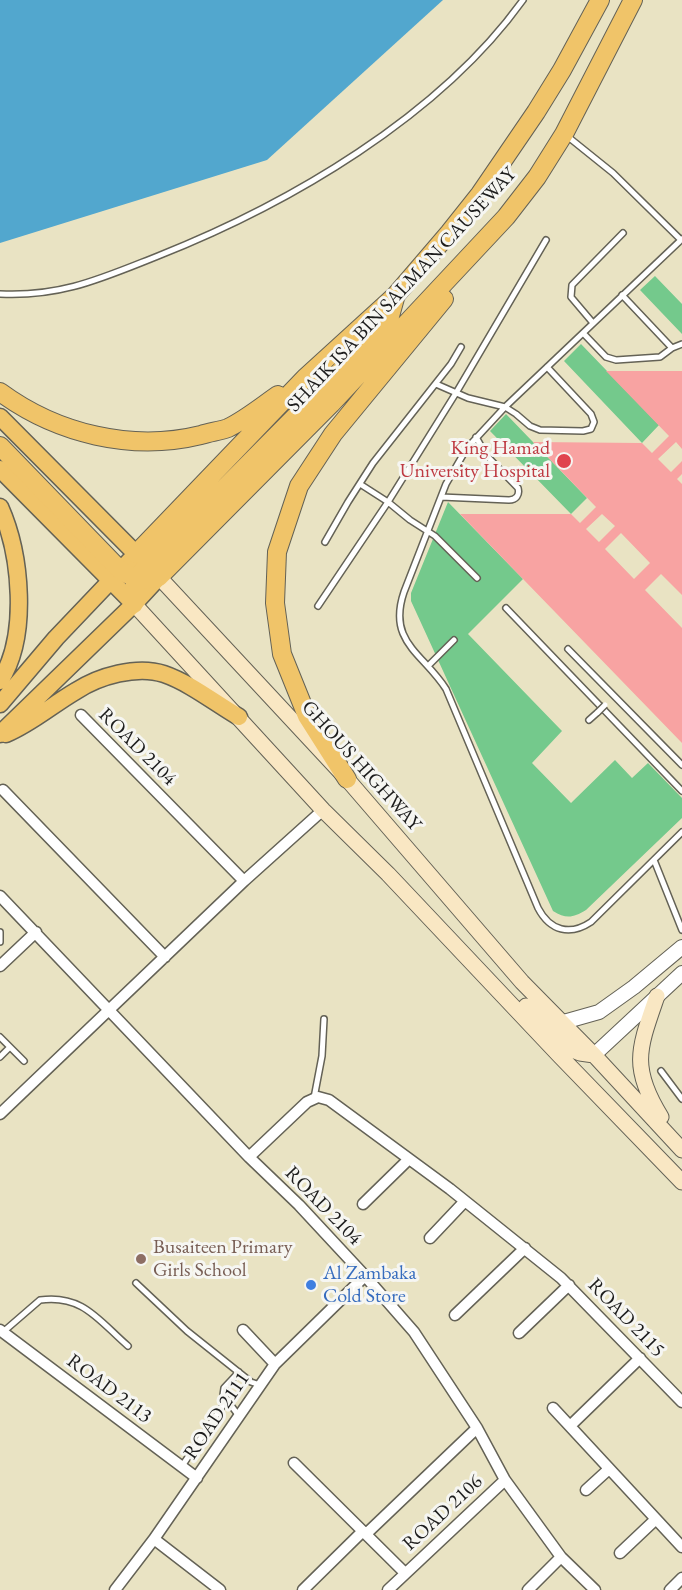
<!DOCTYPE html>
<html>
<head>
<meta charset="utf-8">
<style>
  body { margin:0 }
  canvas { display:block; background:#e9e3c3 }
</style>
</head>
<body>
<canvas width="682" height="1590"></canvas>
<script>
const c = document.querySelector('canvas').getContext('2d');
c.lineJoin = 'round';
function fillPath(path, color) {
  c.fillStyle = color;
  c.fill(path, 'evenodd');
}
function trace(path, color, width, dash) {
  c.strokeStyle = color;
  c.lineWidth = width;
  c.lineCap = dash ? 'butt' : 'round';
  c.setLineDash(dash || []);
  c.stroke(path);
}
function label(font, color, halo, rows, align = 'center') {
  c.font = font + ' "EB Garamond",serif';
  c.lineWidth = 6;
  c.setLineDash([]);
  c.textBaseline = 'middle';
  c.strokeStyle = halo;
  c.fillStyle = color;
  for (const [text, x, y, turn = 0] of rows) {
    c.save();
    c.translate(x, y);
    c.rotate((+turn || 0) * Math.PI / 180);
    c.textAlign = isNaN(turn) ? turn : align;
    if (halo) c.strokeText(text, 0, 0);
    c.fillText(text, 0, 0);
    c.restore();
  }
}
const green = new Path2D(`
  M655,276L682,304V334L640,290Z
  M581,344L659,425L642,443L564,361Z
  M506,414L587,498L571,514L490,431Z
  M448,502L523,579L468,634L562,731L532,763L571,803L615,760L632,778L648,763L682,798V818L586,910C573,918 566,919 553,911L411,601V593Z`);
const water = new Path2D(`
  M0,0H443L267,160L0,243Z`);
const building = new Path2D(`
  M606,371H682V449L676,442L658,459L671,472L682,461V474L677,479L682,484V595L661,574L645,590L682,628V743L460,514H571L580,523L596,507L533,442L642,443L652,453L669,436ZM602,514L615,526L599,542L586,529ZM621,533L650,563L634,579L605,549Z`);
const service = new Path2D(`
  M567,136L613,173L681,240
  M682,239L505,407L467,448L446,484L404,592C387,642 423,653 446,689L538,908C550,931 570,936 591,922L682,832
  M0,294C62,297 102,278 158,256C289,204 439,117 523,0
  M622,295L672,348
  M593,323L571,297L572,285L623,233
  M583,333L606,357L616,360L660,357L672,348L682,344
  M436,384L468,398L505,407L516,414L530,426L540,430L583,431L591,429L594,422L591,414L547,367
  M360,484L388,502L410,520L435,536L477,578
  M441,497L509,500C516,500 520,495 518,488L486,455L476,437
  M325,542L348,502L373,463L451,364L461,347
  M318,606L388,502L456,393L546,240
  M506,608L682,791
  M568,649L682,765
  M428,666L454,640
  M589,720L598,712
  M654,860L682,930
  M0,932V942
  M0,1037L24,1061
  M0,1057L10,1047
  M661,1071L682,1099
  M314,1098L322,1056L324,1019
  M136,1283L187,1331L251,1382L260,1385
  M3,1332L40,1300C83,1294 99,1321 128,1346
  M239,1416L223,1395L224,1388L239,1372
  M182,1466L226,1401`);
const minor = new Path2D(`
  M81,715L244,881
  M3,790L165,957
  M0,896L249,1157L299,1205L365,1276L414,1332L477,1428L505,1480L561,1557L595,1590
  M0,966L36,932
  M0,1114L244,881L323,810
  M249,1157L307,1102L318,1097L329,1100L450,1189L561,1278L682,1402
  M363,1204L409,1159
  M430,1238L465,1201
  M455,1315L525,1248
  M0,1330L197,1478
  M243,1330L275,1364
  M519,1333L569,1285
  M553,1408L682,1547
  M570,1426L640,1358
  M294,1463L405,1573
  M586,1490L609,1469
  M366,1534L477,1428
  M154,1539L220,1590
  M620,1553L656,1519
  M115,1590L154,1539L275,1364L365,1276
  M303,1590L363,1531
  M388,1590L505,1480
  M528,1590L561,1557
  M670,1590L682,1578`);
const tertiary = new Path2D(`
  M560,1023L599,1012L634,987L682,947
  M594,1055L682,973`);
const secondary = new Path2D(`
  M159,577L347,779L522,982L594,1055L682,1150
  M134,604L323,810L388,874L558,1054L682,1182
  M657,996C639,1048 630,1067 661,1117
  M526,1006L568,1048L580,1053L594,1055`);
const primary = new Path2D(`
  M0,417L159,577L134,604L0,734
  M0,469L134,604
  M0,507C21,554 29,636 0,681
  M0,704L56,638L136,554
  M6,734C32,723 52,705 76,691C99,676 137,665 164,674C190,683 215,703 239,717`);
const trunk = new Path2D(`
  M0,392C57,434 132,452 201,435C210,432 220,431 228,428C245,420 262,406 278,395
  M0,446L120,570C137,580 140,582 159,577L331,404L506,217L537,177L564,134L633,0
  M136,554L305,378L395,296L449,233L480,194L536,112L562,70L600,0
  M134,604V588L140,573L380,331L390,316L395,298
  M347,779L307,716L282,654L275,603L277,552L299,486L333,434L444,299`);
const serviceBridge = new Path2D(`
  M598,712L605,705`);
const markers = [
  [564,461,8,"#e0444e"],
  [141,1259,6,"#8d6e63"],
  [311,1285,6,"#3f7fe0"]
];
const streetNames = [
  ["SHAIK ISA BIN SALMAN CAUSEWAY",402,290,-47],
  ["ROAD 2104",137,747,45],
  ["GHOUS HIGHWAY",361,766,48],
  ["ROAD 2104",323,1206,46],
  ["ROAD 2115",626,1318,46],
  ["ROAD 2113",109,1389,37],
  ["ROAD 2111",217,1416,-56],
  ["ROAD 2106",443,1513,-43]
];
const healthNames = [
  ["King Hamad",550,449],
  ["University Hospital",550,472]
];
const educationNames = [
  ["Busaiteen Primary",153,1248],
  ["Girls School",153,1271]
];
const shopNames = [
  ["Al Zambaka",323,1274],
  ["Cold Store",323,1297]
];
fillPath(green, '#74c98c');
fillPath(water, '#52a7ce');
fillPath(building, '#f8a3a2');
trace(service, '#646256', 8);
trace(minor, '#646256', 13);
trace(tertiary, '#646256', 16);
trace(secondary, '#646256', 17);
trace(primary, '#646256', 19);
trace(trunk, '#646256', 20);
trace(service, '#fff', 5);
trace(minor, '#fff', 10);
trace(tertiary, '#fff', 14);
trace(secondary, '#f9e7c3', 15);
trace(primary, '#f0c469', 16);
trace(trunk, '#f0c469', 18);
trace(serviceBridge, '#646256', 8, []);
trace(serviceBridge, '#fff', 5);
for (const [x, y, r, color] of markers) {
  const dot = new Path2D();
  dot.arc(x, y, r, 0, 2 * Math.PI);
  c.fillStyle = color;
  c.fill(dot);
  trace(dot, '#f6f6f2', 2);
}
label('20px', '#1c1c1c', '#f6f6f2', streetNames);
label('20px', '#be3a42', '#f6f6f2', healthNames, 'right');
label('20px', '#785e54', '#f6f6f2', educationNames, 'left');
label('20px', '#366cbe', '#f6f6f2', shopNames, 'left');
</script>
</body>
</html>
